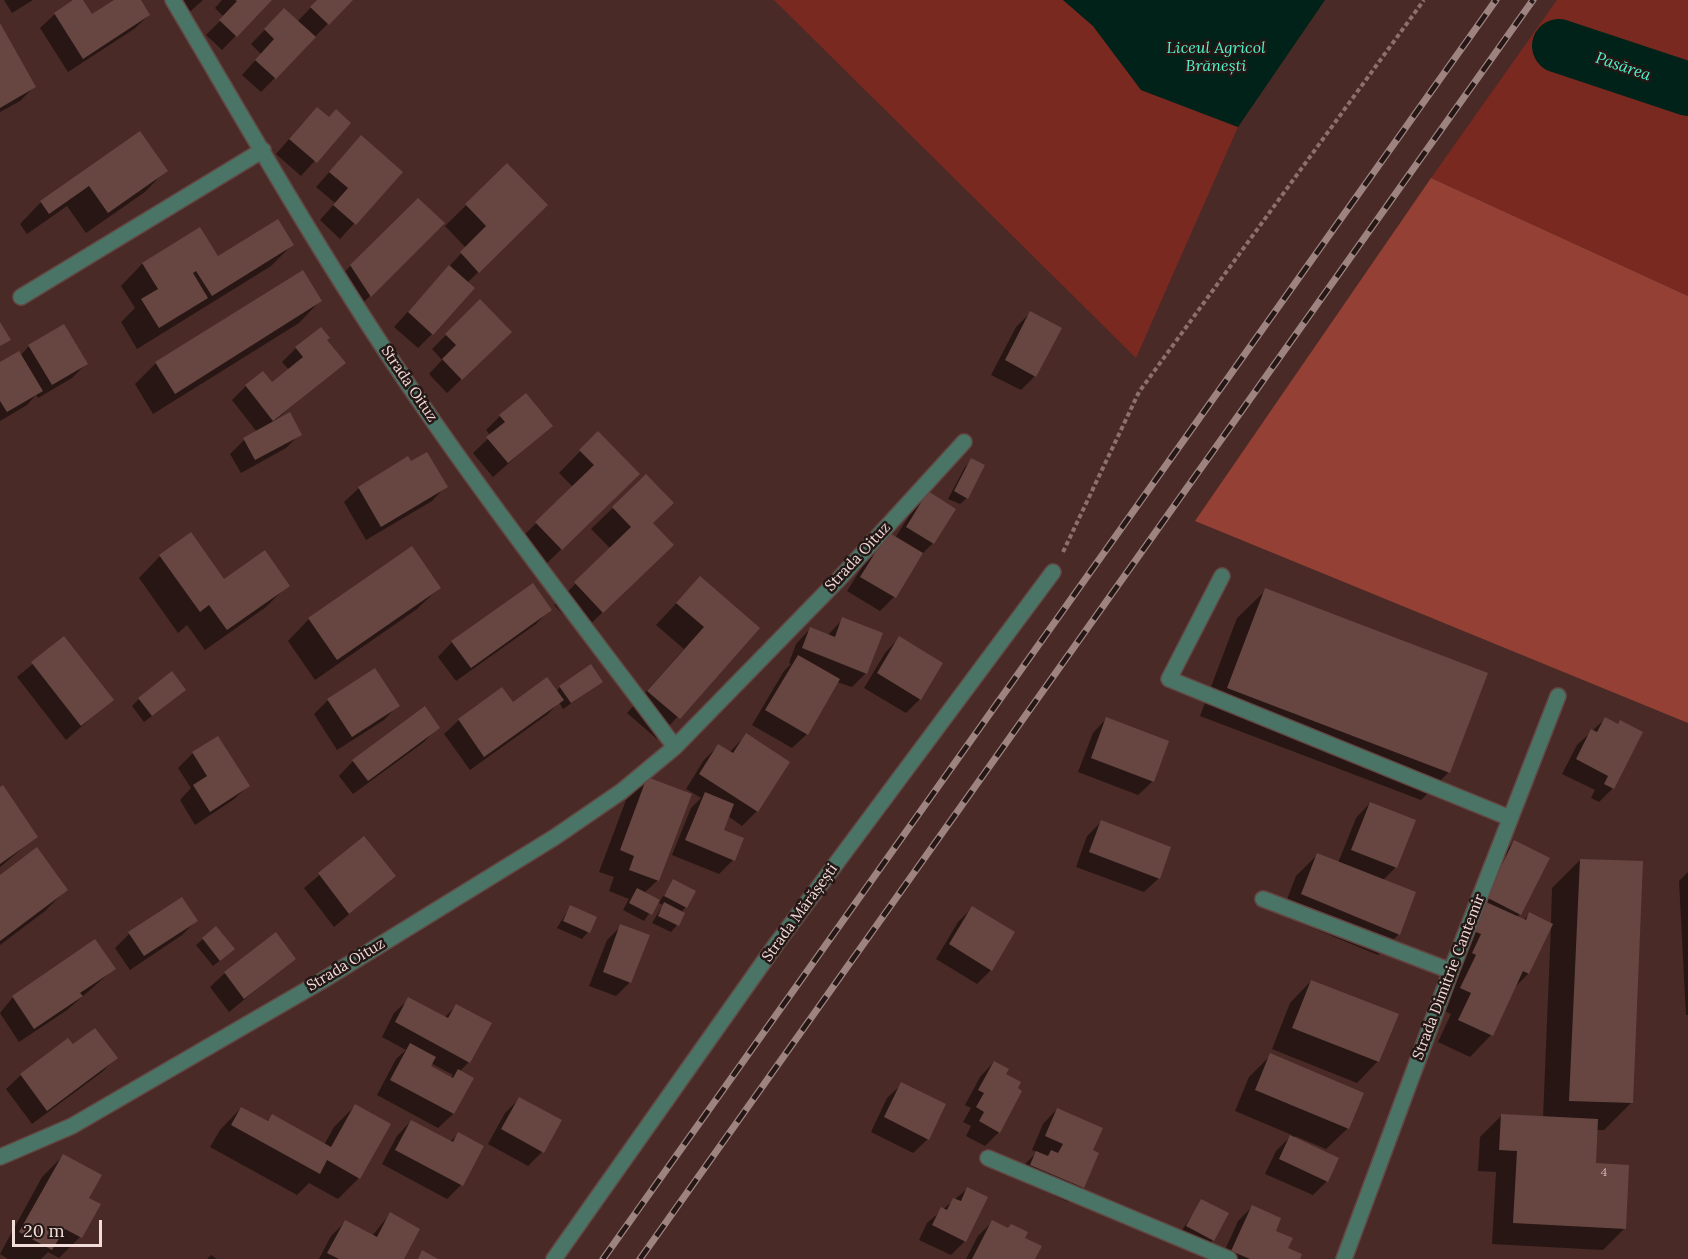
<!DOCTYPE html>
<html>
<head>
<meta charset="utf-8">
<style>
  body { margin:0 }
  #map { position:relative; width:1688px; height:1259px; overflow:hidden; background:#492a26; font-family:Lora,serif }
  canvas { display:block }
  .scale { position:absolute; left:12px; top:1220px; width:90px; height:27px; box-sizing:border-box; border:3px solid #f1dcd9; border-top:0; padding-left:8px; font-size:18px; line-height:21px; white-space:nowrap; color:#f1dcd9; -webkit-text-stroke:4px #251715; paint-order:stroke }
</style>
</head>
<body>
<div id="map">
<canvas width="1688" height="1259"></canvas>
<div class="scale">20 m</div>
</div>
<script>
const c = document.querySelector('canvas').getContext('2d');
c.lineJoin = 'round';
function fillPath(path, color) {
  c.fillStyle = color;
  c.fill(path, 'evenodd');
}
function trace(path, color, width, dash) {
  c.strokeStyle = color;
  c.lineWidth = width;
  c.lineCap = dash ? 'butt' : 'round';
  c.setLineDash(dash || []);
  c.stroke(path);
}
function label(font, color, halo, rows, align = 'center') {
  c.font = font + ' Lora,serif';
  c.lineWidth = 5;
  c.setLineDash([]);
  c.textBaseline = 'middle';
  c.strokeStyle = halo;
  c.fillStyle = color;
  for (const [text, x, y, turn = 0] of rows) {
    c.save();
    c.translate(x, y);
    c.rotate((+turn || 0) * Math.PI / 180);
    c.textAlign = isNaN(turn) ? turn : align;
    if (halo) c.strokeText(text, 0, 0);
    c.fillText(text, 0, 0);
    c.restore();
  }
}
const green = new Path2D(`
  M774,0H1063L1093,26L1141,90L1238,127L1136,358Z
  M1557,0H1688V296L1431,178Z`);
const forest = new Path2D(`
  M1431,178L1688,296V723L1195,521Z`);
const water = new Path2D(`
  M1063,0H1325L1238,127L1141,90L1093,26Z`);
const shadow = new Path2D(`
  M4,0H33L12,13Z
  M76,0H81L91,16L117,0H139L149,15L134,29L68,72L40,28L55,14Z
  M172,0H203L185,16Z
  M222,0H270L222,50L206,35L224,17L215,8Z
  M318,0H351L261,92L242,75L261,54L251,44L284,10L297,22Z
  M0,28L34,87L20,101L0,112Z
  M329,118L349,123L301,176L276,154L303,123Z
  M140,133L166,170L145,192L86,233L67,206L27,234L20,224L41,202Z
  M361,137L401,172L340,239L320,220L335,203L316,187Z
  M507,165L546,205L467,283L432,334L418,348L394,327L466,248L445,226Z
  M418,200L443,223L356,310L336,280Z
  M200,229L217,258L292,245L271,266L137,349L121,322L135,308L121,286L142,264Z
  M320,301L299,323L153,414L135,384L156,363Z
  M480,301L510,332L447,393L429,374L442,360L432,349Z
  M1030,313L1035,376L1021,390L991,375L1016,327Z
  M326,341L344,363L274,421L300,434L286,448L241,473L230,454L244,440L257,432L232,400L246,386L272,384L289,370L282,362L296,348Z
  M29,346L86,364L72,378L38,398L36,395L27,405L0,421V364L20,356Z
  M500,416L551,426L493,477L473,453L491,436L486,430Z
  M598,433L638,474L540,570L515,544L573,487L559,473Z
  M972,460L967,498L960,504L948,499L965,467Z
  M646,476L651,523V566L581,633L554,605L611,549L591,529Z
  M446,486L432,501L366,540L344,502L359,488Z
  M928,493L933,543L919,557L894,597L880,611L847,591L874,548L895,538L914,508Z
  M160,556L224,581L288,585L266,607L205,650L187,625L178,633L139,578Z
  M700,578L758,629L657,739L627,713L684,649L656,625Z
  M439,588L417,609L315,680L288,641L309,619Z
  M1266,590L1449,772L1421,800L1200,716L1237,618Z
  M550,609L536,624L456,681L438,657L452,642Z
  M843,619L866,673L852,687L837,682L807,734L792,748L752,725L784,671L791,664L789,663L796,644L810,629L827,636Z
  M64,638L112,700L66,740L17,677Z
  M899,638L920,699L906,713L864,688L885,653Z
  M601,682L563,709L559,702L548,714L470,770L444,734L459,720L502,689L513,704L556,692L560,687Z
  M178,696L144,722L132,706L139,699Z
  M328,700L398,705L384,720L337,750L314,714Z
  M1107,718L1153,781L1138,795L1078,772L1093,733Z
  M1605,719L1613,788L1599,802L1591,798L1595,790L1562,774L1577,745Z
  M438,727L424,742L353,794L339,776L353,761Z
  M746,735L788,762L757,811L742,826L728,816L722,831L733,860L719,874L672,855L691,808L701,798L686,789L704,760L718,746L729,753Z
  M217,738L248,786L233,800L195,825L180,800L191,788L178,768L193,753Z
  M647,779L658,880L644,893L659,902L674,881L686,907L681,912L677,925L671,932L652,923L663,905L657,902L644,921L623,910L629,899L609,891L614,877L599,872L626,800Z
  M0,789L36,837L0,867Z
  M1370,803L1396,867L1383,880L1399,934L1378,955L1281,915L1296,876L1318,854L1338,863L1356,818Z
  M1101,822L1159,878L1144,892L1076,867L1087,836Z
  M364,838L394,876L334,927L304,888Z
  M1514,842L1520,914L1516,918L1523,921L1529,914L1551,924L1552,888L1580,860L1632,1102L1604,1130H1596L1594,1165L1624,1229L1603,1250L1492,1244L1496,1172L1478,1171L1480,1137L1502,1115L1543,1118L1551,926L1528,974L1514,988L1491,1035L1470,1057L1438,1042L1451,1014L1440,1009L1500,856Z
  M1688,872V1015H1686L1679,881Z
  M0,877L66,890L45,911L0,945Z
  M570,907L588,932L582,939L557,928Z
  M972,908L991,970L977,984L936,959L958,922Z
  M196,921L182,935L130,970L115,948L129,934Z
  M621,926L630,982L616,996L589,986L607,940Z
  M276,934L294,959L229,1012L210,987L225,973Z
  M203,939L226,956L213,966L196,945Z
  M114,969L67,1010L19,1042L0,1013L13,997Z
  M1311,981L1378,1061L1357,1083L1272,1049L1290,1003Z
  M409,999L444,1018L456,1006L469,1062L459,1072L472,1078L453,1114L438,1128L377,1095L396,1059L406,1050L382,1037L394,1013ZM431,1063L453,1075L450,1078L429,1067Z
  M68,1040L73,1046L116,1058L102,1072L32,1124L6,1089L21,1075Z
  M1271,1055L1348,1128L1326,1149L1295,1136L1294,1139L1327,1181L1313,1195L1265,1174L1276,1151L1292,1135L1235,1111L1249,1077Z
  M994,1062L1004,1075L999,1132L985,1146L966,1136L971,1126L963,1122L971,1108L965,1105L980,1077Z
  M902,1084L928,1139L913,1153L871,1132L887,1098Z
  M519,1099L542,1152L528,1166L488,1144L505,1113Z
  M355,1106L359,1178L338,1199L309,1183L297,1195L210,1147L220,1130L241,1108L266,1122L272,1116L324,1145L334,1127Z
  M1057,1109L1091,1151L1083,1187L1068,1202L1017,1179L1022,1167L1037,1152L1032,1150L1043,1124Z
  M411,1121L450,1142L458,1134L461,1185L447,1199L382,1164L397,1136Z
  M63,1156L87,1198L80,1237L59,1258L48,1252L41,1259H8L0,1254L42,1177Z
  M967,1189L965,1241L951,1255L919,1240L927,1223Z
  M1202,1201L1227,1214L1213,1240L1206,1247L1180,1233Z
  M1252,1207L1286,1249L1298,1259H1221L1238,1221Z
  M390,1214L402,1259H319L331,1236L345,1222L372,1236Z
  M992,1222L1023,1239L1034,1259H966L978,1236Z
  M211,1255L217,1259H207Z`);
const river = new Path2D(`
  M1559,46L1688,89`);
const building = new Path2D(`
  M73,0H83L92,14L114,0H141L150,15L83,59L54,13Z
  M235,0H272L237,37L219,20L237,1Z
  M317,0H353L329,25L310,7Z
  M284,8L316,37L276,79L255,60L274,39L264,29Z
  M0,23L36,87L0,108Z
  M317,107L329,117L336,109L351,123L317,163L289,139Z
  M140,131L168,171L108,213L89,186L49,214L40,201Z
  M361,135L403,172L356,225L333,205L348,188L329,172Z
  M507,163L548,205L479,273L460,252L486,226L465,204Z
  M418,198L445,223L371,297L350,265Z
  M278,219L294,245L212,296L196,271L193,273L208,298L159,328L141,299L158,289L142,263L200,227L218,256Z
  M449,265L475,288L433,335L408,312Z
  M303,270L322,301L175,394L155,362Z
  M480,299L512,332L462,380L442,359L456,345L445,334Z
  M1030,311L1062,328L1036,377L1005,360Z
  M0,322L11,340L0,346Z
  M64,324L88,364L52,385L28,345Z
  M321,327L330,338L327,340L346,363L273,421L245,385L263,371L272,382L303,357L295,347Z
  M19,351L43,391L7,412L0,401V362Z
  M526,393L553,426L508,463L486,437L505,422L499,415Z
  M290,412L302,435L255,460L243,438Z
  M598,431L640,474L562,550L535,522L594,465L579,450Z
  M427,452L448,487L381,527L358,487L408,456L411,461Z
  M971,458L985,465L968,499L954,491Z
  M646,474L674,503L653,523L674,545L603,613L574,582L631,527L612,507Z
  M928,491L956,509L934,544L906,527Z
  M191,532L224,579L265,550L290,586L227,630L209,605L200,612L159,555Z
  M888,532L923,553L896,598L860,577Z
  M412,546L441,588L337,660L308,618Z
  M700,576L760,628L680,719L647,691L704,627L676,603Z
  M533,583L552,610L471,668L451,641Z
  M1265,588L1488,673L1450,773L1227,688Z
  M842,617L883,633L867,674L802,648L810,627L835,637Z
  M64,636L114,700L81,726L31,662Z
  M899,636L943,663L921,700L877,673Z
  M798,655L840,679L808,735L765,710Z
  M591,664L603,682L571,703L559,686Z
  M375,668L400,706L352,737L327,699Z
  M172,671L186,690L152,716L138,698Z
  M547,677L564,700L484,757L458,719L502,687L513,702Z
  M425,706L440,728L368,781L352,760Z
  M1106,717L1169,741L1154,782L1091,758Z
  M1605,717L1618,724L1620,720L1643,732L1614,789L1604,784L1608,776L1576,759L1591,729L1597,732Z
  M746,733L790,762L758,812L699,774L718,744L733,753Z
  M218,736L250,786L210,812L193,785L207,776L192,752Z
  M647,777L692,794L659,881L629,870L634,856L620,850Z
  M3,785L38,837L0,864V787Z
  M705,792L734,804L724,830L744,838L735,861L685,840Z
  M1370,802L1416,820L1397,868L1351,850Z
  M1101,820L1171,847L1160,879L1089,852Z
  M364,836L396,876L349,914L318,873Z
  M1514,840L1550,858L1521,915L1486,897Z
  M37,847L68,890L0,941V875Z
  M1317,853L1416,892L1400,935L1301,894Z
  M1580,859L1643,861L1633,1103L1569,1101Z
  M673,879L696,891L687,908L664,896Z
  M637,888L660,900L652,915L629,903Z
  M182,897L198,921L144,956L128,932Z
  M664,902L685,913L679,926L658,916Z
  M1486,902L1526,920L1529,912L1553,924L1529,974L1523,971L1493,1036L1458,1020L1471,993L1460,988L1476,955L1472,953L1481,934L1473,931Z
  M570,905L597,917L590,933L563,921Z
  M972,906L1015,932L992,971L949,944Z
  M620,924L650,935L631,983L603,972Z
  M216,926L235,949L220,961L202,938Z
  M276,932L296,959L244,999L224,972Z
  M95,939L116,969L80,993L83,996L34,1029L12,996Z
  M1311,980L1399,1014L1379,1062L1292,1028Z
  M408,997L448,1018L456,1004L492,1023L470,1063L395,1022Z
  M95,1028L118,1058L47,1111L20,1074L68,1038L73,1044Z
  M410,1043L436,1057L431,1066L453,1078L458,1069L474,1078L454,1114L390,1080Z
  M1270,1053L1364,1093L1349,1129L1255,1090Z
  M994,1061L1009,1069L1006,1074L1021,1082L1018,1088L1022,1091L1000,1133L979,1121L984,1112L976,1107L984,1093L978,1090Z
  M901,1082L946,1104L929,1140L884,1117Z
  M519,1097L562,1120L544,1153L501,1129Z
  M355,1104L391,1124L360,1179L327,1160L320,1174L231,1125L241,1107L268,1121L272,1114L331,1147Z
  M1057,1108L1103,1128L1093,1150L1099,1153L1084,1188L1030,1165L1036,1151L1048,1156L1051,1150L1058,1153L1063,1144L1045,1136Z
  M1501,1114L1598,1119L1596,1163L1629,1165L1626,1229L1513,1223L1517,1151L1499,1150Z
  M411,1120L453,1142L458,1132L484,1146L463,1186L395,1150Z
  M1290,1135L1339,1158L1328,1182L1279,1159Z
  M63,1154L102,1175L89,1198L101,1204L82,1238L65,1229L52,1250L19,1232Z
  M967,1187L988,1197L966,1242L932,1225L941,1207L947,1210L953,1198L961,1201Z
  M1201,1199L1229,1213L1214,1241L1186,1226Z
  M1252,1205L1281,1218L1276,1231L1293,1238L1288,1248L1302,1254L1300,1259H1250L1231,1251Z
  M390,1212L420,1229L404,1259H339L327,1253L345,1220L377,1237Z
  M992,1220L1008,1228L1011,1224L1028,1232L1025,1238L1042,1246L1035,1259H972Z
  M422,1250L438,1259H418Z`);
const path = new Path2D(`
  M1063,552L1139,392L1424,0`);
const minor = new Path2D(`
  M173,0C246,123 317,249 397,368C484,498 581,622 675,747
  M21,297L263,150
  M1222,576L1169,679L1510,818
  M1263,899L1451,971
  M0,1157L72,1126L320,982L555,837L622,791L675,747L839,579L964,442
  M988,1158L1229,1259
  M554,1259L777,943L1053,572
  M1344,1259L1451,971L1558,696`);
const rail = new Path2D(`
  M603,1259L1496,0
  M640,1259L1533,0`);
const numberNames = [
  ["4",1604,1173]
];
const streetNames = [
  ["Strada Oituz",409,384,56],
  ["Strada Oituz",858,557,-47],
  ["Strada Mărășești",800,913,-54],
  ["Strada Oituz",346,965,-31],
  ["Strada Dimitrie Cantemir",1449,977,-69]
];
const waterNames = [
  ["Liceul Agricol",1216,48],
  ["Brănești",1216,66],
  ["Pasărea",1623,67,19]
];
fillPath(green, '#7a2920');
fillPath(forest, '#944035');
fillPath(water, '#002219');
fillPath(shadow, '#0007');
trace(river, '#002219', 54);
fillPath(building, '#674641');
trace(minor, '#644643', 18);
trace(path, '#8b706c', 4, [4.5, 3]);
trace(minor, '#497466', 15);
trace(rail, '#9e8481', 7);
trace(rail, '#251715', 4.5, [14]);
label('12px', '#ceb6b3', null, numberNames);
label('15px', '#f1dcd9', '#251715', streetNames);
label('italic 16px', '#52f4cb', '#251715', waterNames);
</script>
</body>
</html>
